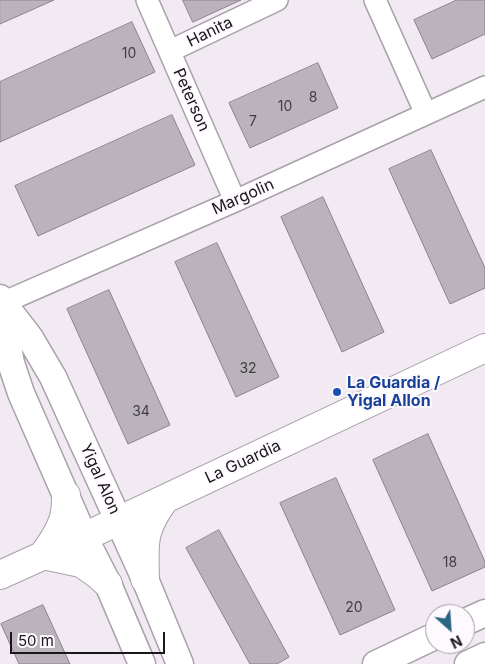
<!DOCTYPE html>
<html>
<head>
<meta charset="utf-8">
<style>
	body { margin:0 }
	#map { position:relative; width:485px; height:664px; overflow:hidden; background:#f1eaf3; font-family:Inter,sans-serif }
	canvas { display:block }
	.north { position:absolute; left:425px; top:604px; width:50px; height:50px; box-sizing:border-box; background:#fef8ff; border:1px solid #a29ea3; border-radius:50%; rotate:154deg; font-size:14px; font-weight:700; line-height:20px; text-align:center; color:#19171a }
	.north::after { content:''; display:block; margin:auto; width:18px; height:22px; background:#2c657f; clip-path:polygon(50% 0,100% 100%,50% 72%,0 100%) }
	.scale { position:absolute; left:10px; top:632px; width:155px; height:22px; box-sizing:border-box; border:2px solid #19171a; border-top:0; padding-left:6px; font-size:15px; line-height:18px; white-space:nowrap; color:#19171a; -webkit-text-stroke:4px #fef8ff; paint-order:stroke }
</style>
</head>
<body>
<div id="map">
<canvas width="485" height="664"></canvas>
<div class="north">N</div>
<div class="scale">50 m</div>
</div>
<script>
const c = document.querySelector('canvas').getContext('2d');
c.lineJoin = 'round';
function paint(path, color) { c.fillStyle = color; c.fill(path, 'evenodd'); }
function stroke(path, color, width, dash) { c.strokeStyle = color; c.lineWidth = width; c.lineCap = dash ? 'butt' : 'round'; c.setLineDash(dash || []); c.stroke(path); }
function drawText(font, color, halo, rows, align = 'center') {
  c.font = font + ' Inter,sans-serif'; c.lineWidth = 4; c.setLineDash([]); c.textBaseline = 'middle'; c.strokeStyle = halo; c.fillStyle = color; for (const [text, x, y, turn = 0] of rows) {
    c.save(); c.translate(x, y); c.rotate((+turn || 0) * Math.PI / 180); c.textAlign = isNaN(turn) ? turn : align; if (halo) c.strokeText(text, 0, 0); c.fillText(text, 0, 0); c.restore();
  }
}
const building = new Path2D(`
	M0,0h54l-54,24z
	M183,0h58l-48,22z
	M457,0h28v34l-53,25 -18,-39z
	M132,22l23,50 -155,70v-60z
	M318,63l20,45 -88,40 -21,-45z
	M172,115l23,50 -157,71 -23,-50z
	M431,150l54,118v20l-35,16 -61,-135z
	M323,197l61,135 -42,20 -61,-135z
	M217,243l62,134 -43,20 -61,-135z
	M109,290l61,135 -42,19 -61,-135z
	M428,434l57,128v5l-53,24 -59,-131z
	M336,478l59,132 -55,25 -60,-132z
	M219,530l70,127 -12,7h-27l-64,-116z
	M43,605l27,59h-51l-18,-40z`);
paint(building, '#bab3bb');
stroke(building, '#8a838b', 1);
const minor = new Path2D(`
	M147,0l88,201
	M375,0l51,114
	M170,51l107,-51
	M0,304l235,-103 250,-114`);
const tertiary = new Path2D(`
	M0,298l3,5 27,35 23,39 92,202 35,85
	M3,303l3,33 5,27 10,30 63,144 24,47 34,80
	M465,622l20,-9
	M376,664l59,-28
	M468,664l17,-8`);
const secondary = new Path2D(`
	M43,555l38,8 16,11 11,10
	M43,555c9,-12 20,-28 22,-43 1,-6 1,-11 1,-17
	M0,575l84,-38 401,-189
	M145,579c-1,-37 -3,-49 20,-80`);
stroke(minor, '#a8a1a9', 24);
stroke(tertiary, '#a8a1a9', 29);
stroke(secondary, '#a8a1a9', 30);
stroke(minor, '#fff', 21);
stroke(tertiary, '#fff', 26);
stroke(secondary, '#fff', 28);
for (const [x, y, r, color] of [
	[337,392,5,"#1a4fb4"]
]) { const dot = new Path2D(); dot.arc(x, y, r, 0, 2 * Math.PI); c.fillStyle = color; c.fill(dot); stroke(dot, '#fef8ff', 2); }
drawText('14px', '#413e42', null, [
	["10",129,54],
	["8",313,98],
	["10",285,107],
	["7",253,122],
	["32",248,369],
	["34",141,412],
	["18",450,563],
	["20",354,608]
]);
drawText('16px', '#19171a', '#fef8ff', [
	["Hanita",210,32,-26],
	["Peterson",191,100,66],
	["Margolin",243,197,-24],
	["La Guardia",243,462,-25],
	["Yigal Alon",100,479,66]
]);
drawText('bold 16px', '#164399', '#fef8ff', [
	["La Guardia /",347,383],
	["Yigal Allon",347,401]
], 'left');
</script>
</body>
</html>
